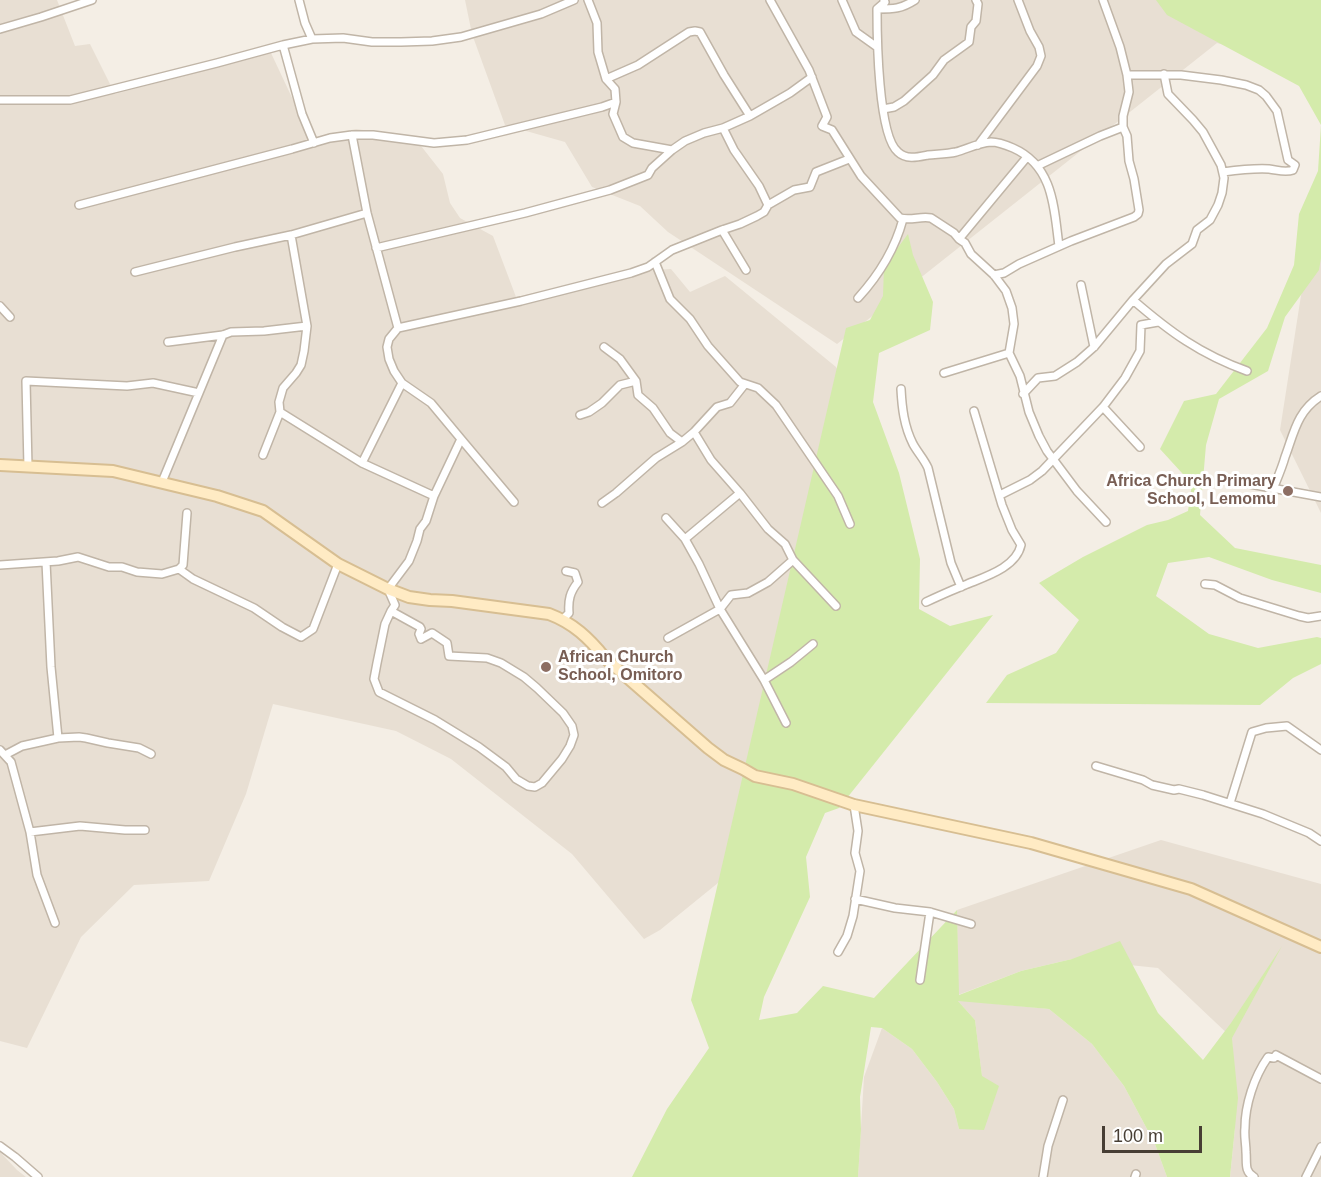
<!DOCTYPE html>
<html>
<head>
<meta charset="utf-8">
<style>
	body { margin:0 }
	#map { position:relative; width:1321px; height:1177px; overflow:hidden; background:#f4eee5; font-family:Arial,sans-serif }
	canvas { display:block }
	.scale { position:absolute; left:1102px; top:1126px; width:100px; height:27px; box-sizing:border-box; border:3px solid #473e34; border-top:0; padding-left:8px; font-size:18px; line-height:21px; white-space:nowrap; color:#473e34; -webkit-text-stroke:4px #fff; paint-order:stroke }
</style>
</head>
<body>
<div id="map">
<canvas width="1321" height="1177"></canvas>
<div class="scale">100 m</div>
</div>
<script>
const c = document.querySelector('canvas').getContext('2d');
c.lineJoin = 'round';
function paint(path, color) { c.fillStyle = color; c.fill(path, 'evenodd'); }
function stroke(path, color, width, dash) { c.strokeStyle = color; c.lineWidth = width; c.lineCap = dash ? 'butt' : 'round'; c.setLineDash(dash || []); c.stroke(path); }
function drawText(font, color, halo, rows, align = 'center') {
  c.font = font + ' Arial,sans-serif'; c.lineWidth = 6; c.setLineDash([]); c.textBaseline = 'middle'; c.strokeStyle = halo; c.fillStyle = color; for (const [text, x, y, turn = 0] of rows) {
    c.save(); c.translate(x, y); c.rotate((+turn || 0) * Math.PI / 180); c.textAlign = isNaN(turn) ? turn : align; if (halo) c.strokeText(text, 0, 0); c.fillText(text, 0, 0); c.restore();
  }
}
paint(new Path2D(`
	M0,0h57l18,46 15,-2 25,50 156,-41 40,85 45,-9 58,8 29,37 7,29 10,15 33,18 23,61 120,-26 35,-2 19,23 35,-16 111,91 13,24 -120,483 -69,56 -16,9 -72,-85 -121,-95 -55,-28 -123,-27 -27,90 -37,87 -75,4 -53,52 -54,111 -27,-7z
	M465,0h856v72l-104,-29 -380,301 -169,-112 -28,-26 -48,-19 -27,-45 -60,-17 -33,-91z
	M1321,179v334l-41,-83 39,-250z
	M1161,840l160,44v293h-91l5,-49 -3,-90 -74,-70 -86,-9 -51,12 -63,24 -1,-85z
	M957,1000l92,9 43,35 32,42 31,58 12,33h-309l6,-100 18,-49 30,21 25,33 17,27 5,20 23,-53 -7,-56z
	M0,1152l17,18 9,7h-26z`), '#e8dfd3');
paint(new Path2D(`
	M1156,0h165v258l-2,12 -34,47 -17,54 -49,28 -13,46 -6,70 35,33 86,17v28l-49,-13 -63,-23 -41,6 -12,33 53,38 49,14 59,-11 4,1v26l-28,14 -33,27 -274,-2 21,-28 49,-22 23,-33 -40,-37 44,-26 64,-32 21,-5 20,-9 4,-27 -32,-35 24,-48 32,-7 51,-66 27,-63 5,-51 19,-43 3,-46 -22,-39 -132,-71z
	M908,234l5,21 20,47 -3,28 -51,23 -6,49 26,71 21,86 -1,50 31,17 43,-11 -154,193 -14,5 -19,44 4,40 -46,100 -5,23 38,-7 26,-27 51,12 83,-88 2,85 62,-24 51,-12 48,-18 38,72 45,47 28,-37 51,-77 -50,92 6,60 -8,79h-63l-12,-33 -31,-58 -32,-42 -43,-35 -91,-8 17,19 7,56 17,10 -15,44 -25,-1 -5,-20 -17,-27 -25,-33 -30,-21 -11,-1 -11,70 1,33 -3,47h-226l35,-68 42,-61 -18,-48 155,-672 24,-8 13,-24 1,-30z`), '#d4ebab');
const minor = new Path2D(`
	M299,0l6,23 7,16
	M770,0l39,70 18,47 -5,9 10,4 29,46 39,42c11,3 20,-2 31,0l23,15 5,6 6,4 6,11 23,21 12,16 6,17 2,16 -5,29 11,23 9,36 10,24 8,15 30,40 29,31
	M842,0l14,32 21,15
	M884,0l1,2 -8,7c0,27 1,127 21,143 8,8 20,5 30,3 9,-1 19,-1 28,-3 11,-3 22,-9 35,-10 8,0 15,3 22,6 41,18 41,61 46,98
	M877,9c17,0 24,0 38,-9
	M0,29l41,-12 51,-17
	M283,45l19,69 12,29
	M1127,75h54l40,5 25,5 13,5 7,6 11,15 11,49 7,5 -2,5c-8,3 -15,0 -24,-1 -16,-1 -31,1 -46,3
	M606,79l32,-14 51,-33 6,-1 5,1 24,43 26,41
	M0,100h70l147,-37 66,-18 29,-6 31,-1 29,4h29l31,-1 29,-4 80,-23 33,-14
	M616,102l-3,12 10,23 10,6 39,7
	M883,109l11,-2 10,-6 29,-26 11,-15 25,-18 2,-15 5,-6 2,-17 -2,-4
	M723,128l11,22 25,36 9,19
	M352,135l15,78 31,115 -9,11 -2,8 2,12 5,12 8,12 29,20 30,36 -27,57 -8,25 -6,8 -3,12 -8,20 -21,28 7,16 -4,6 -6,13 -8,39 -3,16 5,13 56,28 44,27 27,20 10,12 12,7 7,1 7,-4 20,-24 8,-13 4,-11 -2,-9 -9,-13 -26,-25 -13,-11 -23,-14 -14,-5 -38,-2 -2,-13 -15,-10 -11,6 -2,-5 2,-5 -1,-2 -29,-16
	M978,145l59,-79 4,-10 -2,-9 -9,-16 -12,-31
	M1037,166l63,-30 23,-9
	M79,205l213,-56 38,-11 22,-3h21l61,8 33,-3 135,-33 14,-5 -1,-13 -9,-10 -8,-27 -1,-29 -9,-23
	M722,230l24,40
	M959,239l68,-82
	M376,248l149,-35 85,-23 38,-15 4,-7 20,-18 13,-9 19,-8 19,-5 27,-12 40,-23 22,-16
	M655,262l15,37 20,20 18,27 32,36 18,6 18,17 62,91 12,28
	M135,272l100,-25 56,-12 76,-22
	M994,275l10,-2 15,-9 52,-23 63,-24 4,-3 1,-4 -5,-31 -5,-18 -2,-25 -4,-9v-11l6,-24 -2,-17 -7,-28 -17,-47
	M1081,285l13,62
	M858,298c21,-23 37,-49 45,-79
	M1133,300c37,32 67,54 114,71
	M0,306l10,11
	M398,328l123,-27 110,-28 17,-6 24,-17 50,-20 18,-6 17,-8 7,-4 4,-7 26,-15 16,-3 6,-15 33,-13
	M168,342l55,-7 8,-3 33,-1 43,-5
	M604,347l16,12 16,22 2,14 15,13 17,25 12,9
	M944,373l65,-20
	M901,389c1,19 3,37 12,55 5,9 11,15 15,24l23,95 10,24
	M1023,394l15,-16 17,-2 22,-14 17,-15 39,-47 33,-36 26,-20 5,-14 13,-10 8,-15 4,-12 2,-15 -3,-13 -18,-33 -10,-12 -25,-26 -4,-20
	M1103,407l37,40
	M280,412l82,51 72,33
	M580,415l9,-3 13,-9 18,-18 16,-4
	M694,432l17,28 29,33 28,36 17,15 8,16 43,46
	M461,439l53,63
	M263,455l17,-43 -1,-10 4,-14 13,-15 5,-8 3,-14 3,-25 -16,-91
	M362,463l40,-80
	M28,467l-2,-86 101,5 26,-3 46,10
	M1228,480l93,17
	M162,482l61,-147
	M1273,489c4,-10 9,-21 12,-32 9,-24 12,-46 36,-61
	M1000,495l30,-15 12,-9 61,-64 22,-29 15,-27 1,-26 17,-3
	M602,503l14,-10 40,-35 26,-16 12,-10 23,-25 13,-4 15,-19
	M666,518l19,21 14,25 21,45 44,71 22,43
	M685,539l55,-46
	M46,562l5,105 7,71
	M0,565l58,-4 20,-4 31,10h13l15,5 25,2 17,-5 4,-4 4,-52
	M179,569l14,10 61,29 28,19 19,10 12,-8 25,-65
	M1205,584l10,1 25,13 59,18 9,2 13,-2
	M926,602c13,-6 26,-12 39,-17 19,-8 51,-17 56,-40l-9,-15 -10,-25 -28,-94
	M563,619l6,-6c-1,-13 1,-21 9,-31l-3,-9 -9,-2
	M668,638l52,-29 11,-14 17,-2 20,-11 25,-22
	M764,680l27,-18 22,-18
	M0,750l11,12 19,70 7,43 18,48
	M5,755l17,-9 36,-8 21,-1 7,1 22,5 31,5 12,6
	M1096,766l47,14 9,5 22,5 5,-1 24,6 60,19 46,19 12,8
	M1230,803l22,-71 14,-4 21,-2 34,24
	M30,832l50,-6 45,4h20
	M855,899l40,9 35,4 41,12
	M838,952l9,-16 6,-20 7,-45 -5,-18 3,-22 -4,-26
	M920,980l10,-68
	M0,1146l15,11 23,20
	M1043,1177l5,-31 15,-46
	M1135,1177l1,-3
	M1254,1177c-10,-5 -7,-15 -8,-25 0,-8 -2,-16 -1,-24 0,-23 9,-51 23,-71l6,1 2,-3 45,24
	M1306,1177l15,-30`);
const secondary = new Path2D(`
	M0,465l113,6 104,25 46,15 75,53 50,25 21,8 21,3 22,1 97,13c24,9 40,24 56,44l103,90 16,12 19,9 12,7 38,8 61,21 177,38 160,46 130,58`);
stroke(minor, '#c0b5a7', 10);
stroke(secondary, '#d7be92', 14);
stroke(minor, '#fff', 7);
stroke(secondary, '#ffebc4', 10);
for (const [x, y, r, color] of [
	[1288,491,6,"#8d6e63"],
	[546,667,6,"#8d6e63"]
]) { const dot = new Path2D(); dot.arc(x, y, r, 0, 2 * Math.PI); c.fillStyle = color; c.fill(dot); stroke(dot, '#fff', 2); }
drawText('bold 16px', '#785e54', '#fff', [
	["Africa Church Primary",1276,482],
	["School, Lemomu",1276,500],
	["African Church",558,658,"left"],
	["School, Omitoro",558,676,"left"]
], 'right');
</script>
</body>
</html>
